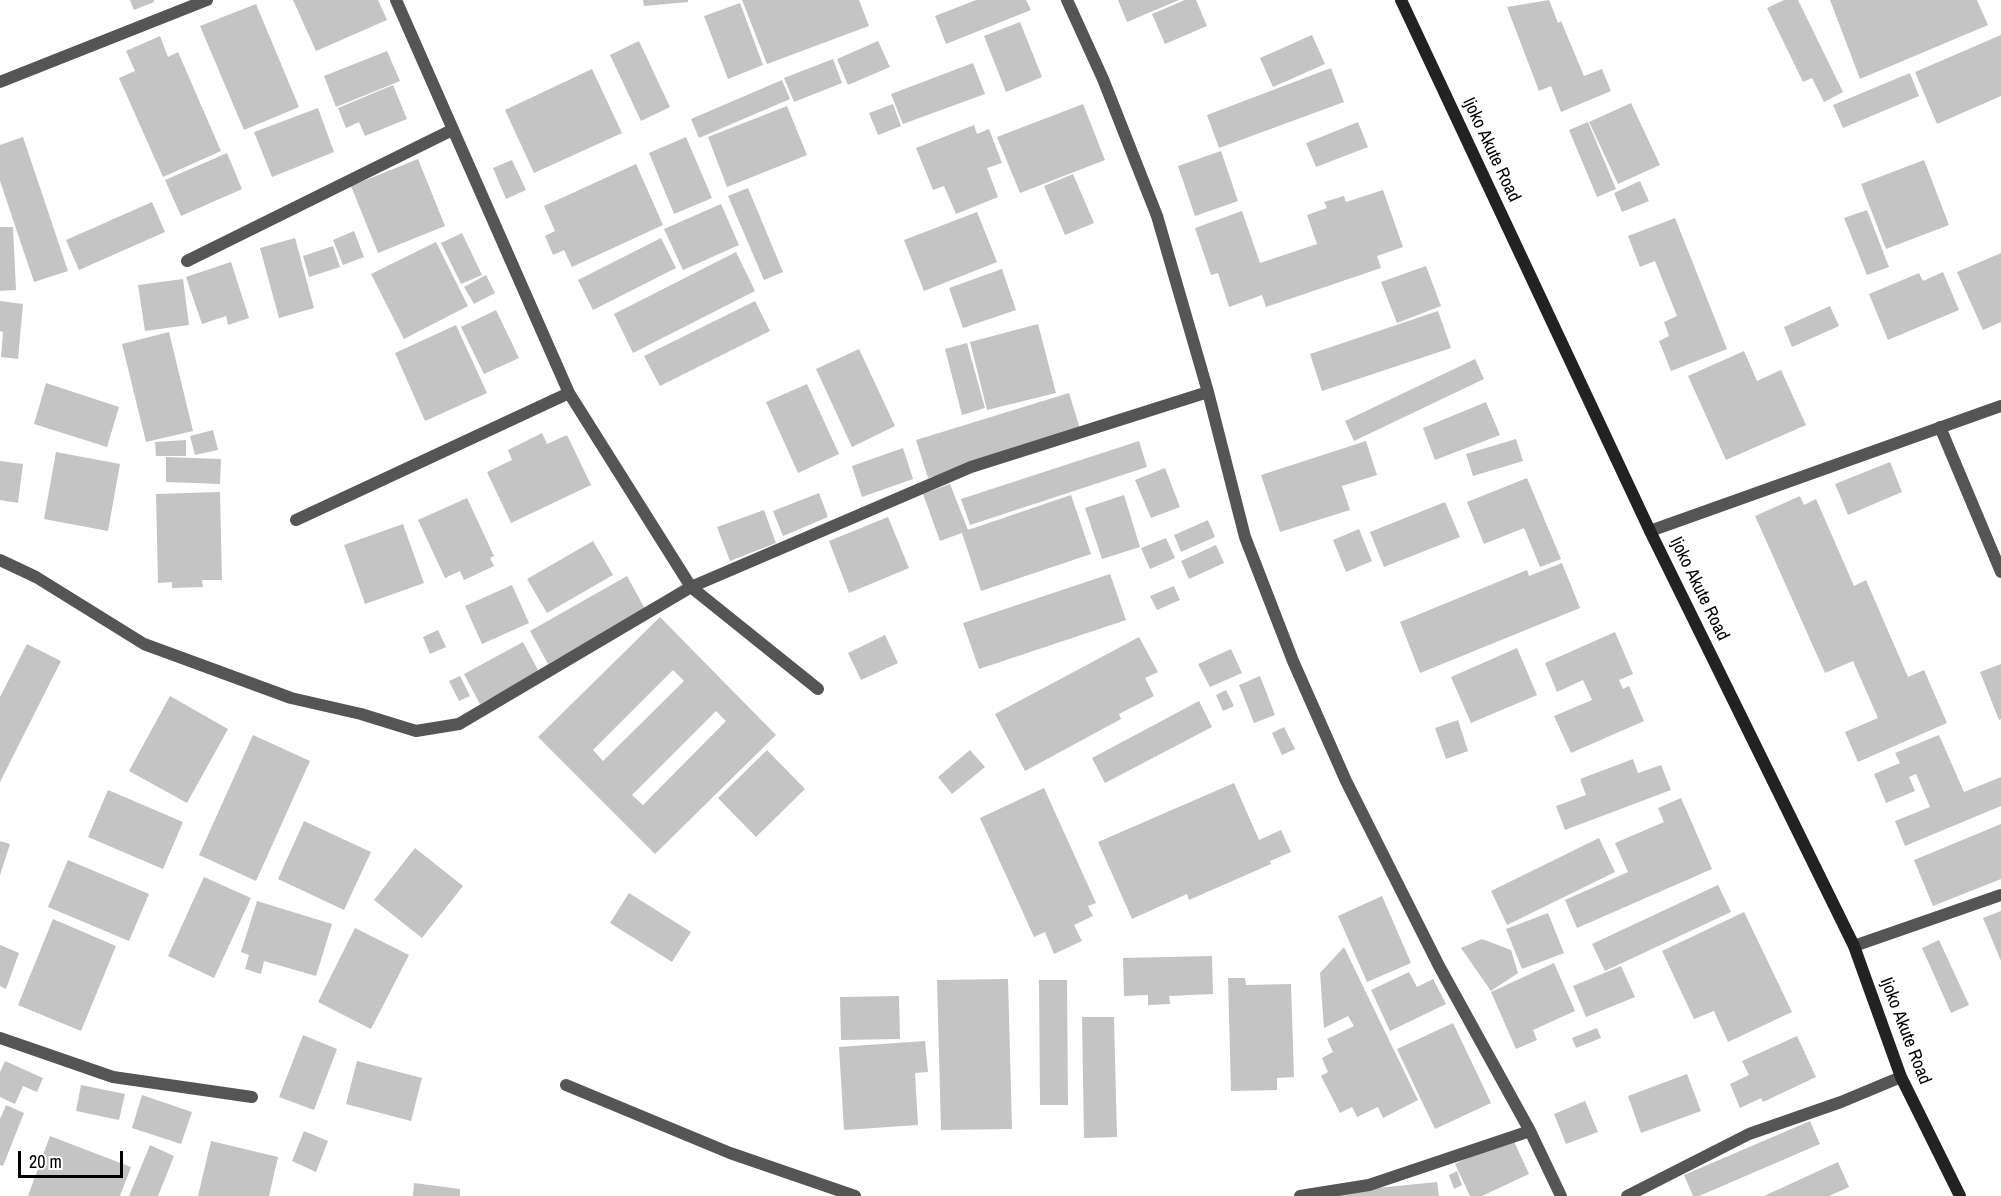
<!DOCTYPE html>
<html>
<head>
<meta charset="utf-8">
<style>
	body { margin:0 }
	#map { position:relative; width:2001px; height:1196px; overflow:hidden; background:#fff; font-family:"Archivo Narrow",sans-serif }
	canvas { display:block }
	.scale { position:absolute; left:18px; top:1151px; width:105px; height:27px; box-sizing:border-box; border:3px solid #000; border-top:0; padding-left:8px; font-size:18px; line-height:21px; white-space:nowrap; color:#000; -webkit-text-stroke:4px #fff; paint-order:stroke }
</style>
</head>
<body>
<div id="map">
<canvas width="2001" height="1196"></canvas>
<div class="scale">20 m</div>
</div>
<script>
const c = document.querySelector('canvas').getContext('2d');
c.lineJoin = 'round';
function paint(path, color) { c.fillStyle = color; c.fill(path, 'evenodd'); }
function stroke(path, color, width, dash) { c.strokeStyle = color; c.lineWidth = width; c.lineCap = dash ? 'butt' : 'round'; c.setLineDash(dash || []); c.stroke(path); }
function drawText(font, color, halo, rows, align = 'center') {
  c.font = font + ' "Archivo Narrow",sans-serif'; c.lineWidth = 6; c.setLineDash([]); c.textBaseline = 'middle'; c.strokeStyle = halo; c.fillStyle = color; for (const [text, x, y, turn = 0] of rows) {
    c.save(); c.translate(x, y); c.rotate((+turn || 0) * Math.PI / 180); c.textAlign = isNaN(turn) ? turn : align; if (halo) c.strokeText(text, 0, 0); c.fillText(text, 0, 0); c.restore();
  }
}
paint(new Path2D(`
	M130,0h24v2l-20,8z
	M293,0h85l9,20 -71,31z
	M643,0h45v2l-44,4z
	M742,0h117l10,26 -102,38z
	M976,0h50l5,10 -85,34 -11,-28z
	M1118,0h61l-52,22z
	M1185,0h11l11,26 -42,18 -13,-30z
	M1549,0l9,23 3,-2 23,55 18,-7 9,22 -50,21 -10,-26 -12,5 -32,-84z
	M1784,0h14l45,92 -19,10 -12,-24 -9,4 -36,-74z
	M1830,0h147l11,25 -128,54z
	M740,3l23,62 -35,14 -24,-63z
	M256,4l43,103 -55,23 -44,-104z
	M1020,22l22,55 -36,15 -22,-56z
	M1312,35l13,29 -52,23 -13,-29z
	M2001,35v61l-64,28 -22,-52z
	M160,36l8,21 10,-5 43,99 -58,26 -44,-99 16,-7 -9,-20z
	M639,41l31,66 -29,14 -31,-66z
	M878,41l12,26 -42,18 -11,-26z
	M387,51l13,30 -64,26 -12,-31z
	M833,59l9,24 -48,19 -10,-24z
	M973,63l12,31 -82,30 -12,-30z
	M1331,68l13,34 -125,46 -12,-33z
	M592,69l30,64 -88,40 -29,-63z
	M1910,73l9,23 -76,32 -10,-23z
	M782,80l8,19 -91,39 -8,-19z
	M393,85l14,34 -42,17 -6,-14 -13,6 -8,-20z
	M1631,103l29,62 -42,19 -29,-62z
	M893,104l8,22 -23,9 -9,-22z
	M1083,104l22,56 -85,33 -23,-56z
	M787,106l20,49 -80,32 -19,-50z
	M318,108l16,44 -62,25 -18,-45z
	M1358,122l10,25 -52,20 -10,-24z
	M1588,122l28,67 -19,8 -28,-67z
	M974,125l3,9 12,-5 13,34 -15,5 11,29 -42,17 -12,-28 -11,4 -17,-42z
	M23,137l45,134 -34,11 -34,-101v-36z
	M686,137l26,61 -38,16 -25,-61z
	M1221,151l17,50 -43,15 -17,-50z
	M227,153l15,36 -61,27 -16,-36z
	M418,159l27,67 -67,27 -27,-67z
	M512,160l14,30 -20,9 -13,-31z
	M1924,160l25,65 -63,24 -25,-65z
	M636,164l27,61 -91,42 -8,-17 -11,5 -8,-19 10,-5 -11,-25z
	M1073,174l21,49 -29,12 -21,-49z
	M1640,181l9,20 -27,11 -8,-19z
	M748,188l35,84 -19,8 -36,-84z
	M1383,190l20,57 -26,9 4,12 -115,39 -4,-12 -33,12 -11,-34 -7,2 -16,-47 47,-17 18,52 57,-19 -10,-29 20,-7 -3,-6 20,-6 2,6z
	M152,202l13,30 -86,38 -13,-30z
	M721,204l18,41 -56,25 -19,-41z
	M1867,210l22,57 -22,8 -23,-57z
	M977,212l20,50 -73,29 -20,-51z
	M1675,218l52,131 -56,22 -12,-30 10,-5 -5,-14 13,-6 -22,-55 -15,6 -12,-31z
	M0,227h13l3,63 -16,1z
	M354,231l10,26 -21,8 -10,-25z
	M462,233l20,42 -21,9 -20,-41z
	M295,238l19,70 -35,10 -19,-70z
	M661,238l15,30 -83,42 -15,-30z
	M436,242l32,64 -64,33 -33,-65z
	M333,246l7,21 -31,10 -6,-21z
	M736,252l19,39 -122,62 -19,-39z
	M2001,253v69l-18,8 -26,-58z
	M231,262l18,56 -21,7 -2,-9 -24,8 -16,-47z
	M1426,266l15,40 -44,17 -16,-41z
	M1002,269l14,41 -53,18 -14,-40z
	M1943,272l16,38 -71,30 -19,-46 50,-21 4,8z
	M486,275l9,18 -21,11 -10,-17z
	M183,279l6,46 -44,6 -7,-46z
	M0,301l23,3 -5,55 -17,-2 2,-25 -3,-1z
	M755,301l15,30 -110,55 -16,-30z
	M1830,306l9,20 -47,21 -8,-20z
	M496,310l23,48 -35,16 -23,-47z
	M1438,311l13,37 -129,43 -12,-37z
	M1038,324l18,69 -69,17 -17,-68z
	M456,325l31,68 -62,28 -30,-68z
	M169,332l24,99 -47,11 -24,-98z
	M967,343l18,65 -23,7 -17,-66z
	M859,349l36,77 -43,21 -36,-78z
	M1744,351l13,30 24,-11 25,55 -80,35 -38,-84z
	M1475,359l9,20 -130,62 -9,-20z
	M46,383l73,24 -12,40 -73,-23z
	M807,384l32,70 -41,19 -32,-71z
	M1069,393l12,39 -153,46 -12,-38z
	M1486,402l14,33 -65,25 -12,-32z
	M213,430l5,20 -23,5 -5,-19z
	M542,433l5,11 20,-9 24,50 -80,38 -24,-51 25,-12 -4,-10z
	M1516,439l7,22 -50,15 -7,-22z
	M186,440v16h-30l-1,-14z
	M1139,441l8,26 -177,58 -9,-26z
	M1366,441l11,34 -35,11 8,24 -70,22 -19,-57z
	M903,448l10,31 -51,18 -10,-31z
	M56,452l64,12 -12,67 -64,-12z
	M166,457l55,2 -1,25 -54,-2z
	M0,461l23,3 -5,39 -18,-3z
	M1890,462l12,30 -54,23 -13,-31z
	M1165,468l15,39 -29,11 -16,-38z
	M1527,478l34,81 -21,8 -16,-39 -40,16 -17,-42z
	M950,484l18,46 103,-35 20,59 -110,37 -19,-58 -22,8 -17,-47z
	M220,492l2,88h-20l1,7 -31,1v-6l-14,1 -2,-89z
	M819,493l9,24 -45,19 -10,-25z
	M1124,495l16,52 -38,12 -17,-51z
	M1800,496l4,9 12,-6 38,87 12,-6 42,97 16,-7 23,53 -89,39 -13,-30 33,-14 -25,-57 -28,12 -70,-157z
	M467,498l27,58 -4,2 4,8 -30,14 -4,-9 -15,7 -27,-58z
	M1445,502l15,35 -76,30 -14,-35z
	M764,510l12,33 -46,18 -13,-34z
	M888,517l21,51 -60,25 -20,-52z
	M1208,520l7,17 -34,15 -7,-17z
	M403,524l21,59 -59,21 -21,-59z
	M1359,529l13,32 -26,11 -13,-32z
	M1166,538l9,20 -25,11 -9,-21z
	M593,541l20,34 -66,38 -20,-34z
	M1216,545l8,18 -35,16 -8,-18z
	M1562,563l18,45 -160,65 -20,-51 127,-52 2,6z
	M1110,574l16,46 -147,49 -16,-46z
	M627,576l18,33 -97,55 -18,-33z
	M512,585l17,38 -47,21 -17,-38z
	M1174,586l6,14 -23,10 -7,-14z
	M660,617l116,118 -121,119 -117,-117zM673,670l11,11 -81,80 -10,-11zM716,711l10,10 -83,84 -11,-10z
	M438,630l8,17 -16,7 -7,-17z
	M1615,632l18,42 -14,6 4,9 6,-3 15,35 -73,32 -17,-37 38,-16 -9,-20 -26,12 -12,-29z
	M885,635l13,28 -37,17 -13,-27z
	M1139,637l19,35 -13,6 9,18 -35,18 2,5 -96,52 -30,-57z
	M523,642l16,30 -59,32 -16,-30z
	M27,644l34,17 -61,121v-85z
	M1517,648l20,47 -66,28 -20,-46z
	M1231,649l11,24 -32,14 -12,-23z
	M2001,664v55l-2,1 -19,-48z
	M460,676l10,20 -11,5 -10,-20z
	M1260,676l15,39 -21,8 -15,-38z
	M1226,690l8,16 -11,5 -7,-16z
	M170,696l58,33 -41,74 -58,-32z
	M1199,701l13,26 -107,56 -13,-25z
	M1458,720l10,31 -22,8 -11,-31z
	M1284,727l11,22 -13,6 -10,-22z
	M253,735l57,26 -54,120 -57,-26z
	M1939,735l25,57 37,-15v29l-96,40 -10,-25 35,-14 -14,-33 -7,3 6,14 -29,12 -12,-29 26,-11 -5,-10z
	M767,750l38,39 -49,48 -38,-39z
	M970,750l15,17 -33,27 -14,-17z
	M1633,759l5,14 23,-8 10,25 -106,40 -9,-24 30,-11 -6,-16z
	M1234,783l25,57 22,-10 10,22 -21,9 1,3 -82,36 -2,-6 -55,25 -34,-77z
	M1044,788l52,115 -8,3 5,10 -19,9 8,16 -28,13 -9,-22 -11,5 -54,-119z
	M108,790l75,32 -20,47 -75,-32z
	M1681,798l31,71 -135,59 -12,-28 63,-28 -13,-29 49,-21 -6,-14z
	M304,821l67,31 -27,58 -66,-31z
	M2001,824v55l-68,27 -19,-46z
	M1599,838l16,34 -108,53 -16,-34z
	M0,841l10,3 -10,31z
	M415,848l48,38 -41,52 -48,-38z
	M68,860l81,34 -20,47 -81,-34z
	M204,877l47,21 -37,80 -46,-22z
	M1718,885l13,27 -126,59 -13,-27z
	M629,893l62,39 -19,30 -62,-39z
	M1382,896l29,67 -44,19 -29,-66z
	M257,901l75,23 -16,52 -52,-15 -3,13 -16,-5 4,-14 -8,-3z
	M2001,911v50l-18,-43z
	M1744,912l48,100 -64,30 -14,-31 -20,8 -32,-68z
	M1548,913l16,40 -42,16 -16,-40z
	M53,919l63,27 -35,85 -63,-26z
	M355,928l54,27 -38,74 -53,-27z
	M1482,939l29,11 7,23 -27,18 -30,-43z
	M1939,940l30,65 -18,8 -29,-65z
	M0,945l19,8 -13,36 -6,-3z
	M1344,947l74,153 -35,18 -5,-11 -21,10 -5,-10 -12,6 -19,-37 7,-4 -6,-14 11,-6 -6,-13 27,-13 -6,-10 -24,12 -4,-55z
	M1212,956l1,38 -44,2 1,8 -22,1v-10l-24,1 -1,-38z
	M1554,963l21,48 -42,19 4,10 -21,9 -25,-57z
	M1621,966l14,31 -49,20 -13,-31z
	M1409,972l8,15 16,-8 13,25 -56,27 -19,-41z
	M1228,978h17l1,7 45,-1 3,93 -17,1v12l-46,1z
	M1008,979l4,150 -71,1 -4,-150z
	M1039,980h28l1,125h-28z
	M899,996l1,43 -59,1 -1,-43z
	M1082,1017h32l3,120 -33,1z
	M1453,1023l38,80 -56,26 -38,-80z
	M1597,1028l4,10 -25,10 -4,-10z
	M303,1035l34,14 -23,61 -35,-13z
	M1797,1036l19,41 -53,25 -2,-4 -21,10 -10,-24 19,-9 -7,-14z
	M925,1041l3,31 -13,1 3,52 -74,5 -5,-83z
	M5,1061l38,17 -6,14 -14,-6 -8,18 -15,-7v-25z
	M357,1061l65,17 -11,43 -65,-17z
	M1687,1074l14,37 -60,22 -13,-37z
	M81,1085l44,9 -6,26 -43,-9z
	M142,1095l50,17 -11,32 -49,-16z
	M1585,1101l13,31 -32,12 -12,-30z
	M6,1105l18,8 -21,53 -3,-1v-46z
	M1810,1121l10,23 -121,52h-6l-9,-21z
	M304,1131l24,10 -12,31 -24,-11z
	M50,1136l81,31 -11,29h-92z
	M1512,1137l17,37 -47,22h-12l-15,-32z
	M211,1141l67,16 -9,39h-71z
	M150,1145l24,11 -16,40h-29z
	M1838,1162l11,25 -20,9h-65z
	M1457,1171l5,14 -8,4 -5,-14z
	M1437,1182l2,14h-102v-4z
	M414,1183l46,6v7h-47z`), '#c4c4c4');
stroke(new Path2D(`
	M396,0l173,393 122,194 127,102
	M1067,0l36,79 54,137 51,176 37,145 48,124 53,120 93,185 91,165 31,65
	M0,82l207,-82
	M187,261l265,-131
	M1940,427l61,145
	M296,520l273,-127
	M1650,531l351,-125
	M0,560l36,17 108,67 147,54 70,16 55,17 43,-7 232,-137 280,-120 237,-75
	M1854,946l147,-51
	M0,1038l113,39 139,20
	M566,1085l164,68 125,43
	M1300,1196l69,-11 161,-54
	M1627,1196l122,-62 92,-32 60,-25`), '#555', 12);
stroke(new Path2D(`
	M1401,0l249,531 204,415 47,131 59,119`), '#222', 12);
drawText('18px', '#000', '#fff', [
	["Ijoko Akute Road",1491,150,65],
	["Ijoko Akute Road",1699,589,64],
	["Ijoko Akute Road",1905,1031,69]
]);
</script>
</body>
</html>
